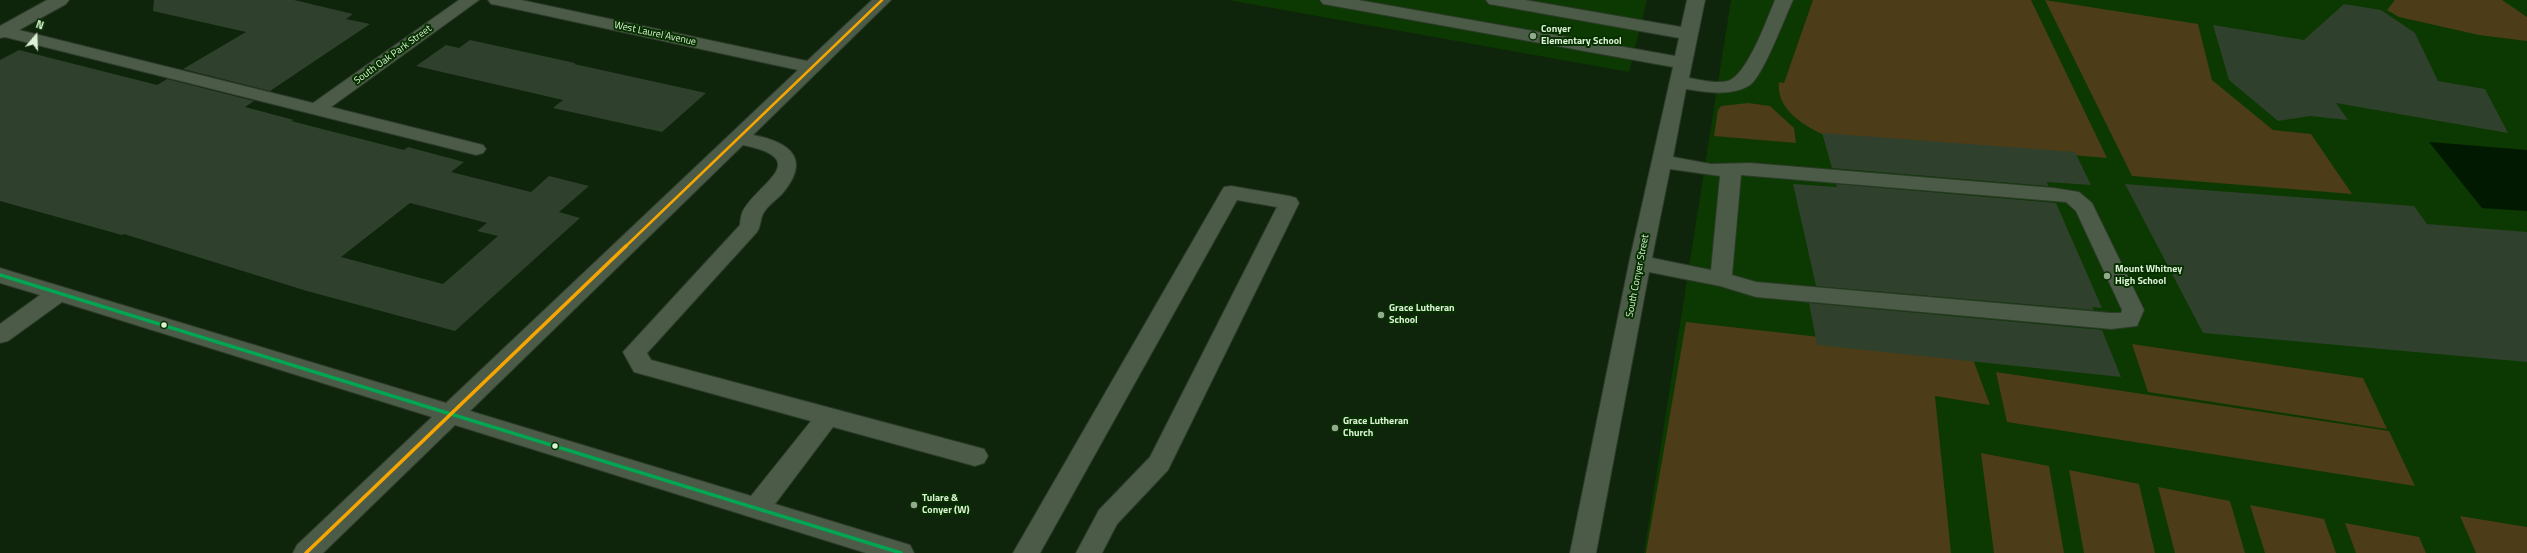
<!DOCTYPE html>
<html>
<head>
<meta charset="utf-8">
<style>
	body { margin:0 }
	#map { position:relative; width:2527px; height:553px; overflow:hidden; background:#0f250b; font-family:"Titillium Web",sans-serif }
	canvas { display:block }
	.north { position:absolute; left:16px; top:16px; width:40px; height:40px; -webkit-text-stroke:3px #073000; paint-order:stroke; rotate:19deg; font-size:11px; font-weight:700; line-height:16px; text-align:center; color:#dbf2d5 }
	.north::after { content:''; display:block; margin:auto; width:14px; height:18px; background:#dbf2d5; clip-path:polygon(50% 0,100% 100%,50% 72%,0 100%) }
</style>
</head>
<body>
<div id="map">
<canvas width="2527" height="553"></canvas>
<div class="north">N</div>
</div>
<script>
const c = document.querySelector('canvas').getContext('2d');
c.lineJoin = 'round';
function paint(path, color) { c.fillStyle = color; c.fill(path, 'evenodd'); }
function stroke(path, color, width, dash) { c.strokeStyle = color; c.lineWidth = width; c.lineCap = dash ? 'butt' : 'round'; c.setLineDash(dash || []); c.stroke(path); }
function drawText(font, color, halo, rows, align = 'center') {
  c.font = font + ' "Titillium Web",sans-serif'; c.lineWidth = 4; c.setLineDash([]); c.textBaseline = 'middle'; c.strokeStyle = halo; c.fillStyle = color; for (const [text, x, y, turn = 0] of rows) {
    c.save(); c.translate(x, y); c.rotate((+turn || 0) * Math.PI / 180); c.textAlign = isNaN(turn) ? turn : align; if (halo) c.strokeText(text, 0, 0); c.fillText(text, 0, 0); c.restore();
  }
}
paint(new Path2D(`
	M1228,0h419l-18,72z
	M1731,0h796v553h-883z`), '#0c3801');
paint(new Path2D(`
	M1813,0h218l76,158 -285,-24c-21,-10 -46,-26 -43,-52l5,1z
	M2045,0l153,24 14,56 61,50 38,4 41,60 -220,-18z
	M2395,0h107l25,17v24l-48,-6 -80,-18 -12,-7z
	M1748,103l22,3 24,22 2,15 -82,-7 4,-26 3,-4z
	M1686,322l285,32 19,51 -55,-9 16,157h-305z
	M2132,344l231,34 24,51 -239,-37z
	M1996,372l393,59 26,55 -408,-64z
	M1981,453l68,13 15,87h-70z
	M2069,470l70,14 16,69h-71z
	M2158,487l72,14 15,52h-70z
	M2250,505l74,14 12,34h-71z
	M2460,516l67,11v26h-51z
	M2345,523l74,14 7,16h-70z`), '#4c3c18');
paint(new Path2D(`
	M2429,142l98,8v61l-45,-3z`), '#011801');
paint(new Path2D(`
	M154,0h140l59,14 -7,5 24,5 -100,67 -87,-22 63,-37 -93,-21z
	M2344,4l37,6 34,23 23,48 47,8 23,44 -172,-30 12,17 -38,-4 -32,5 -49,-41 -16,-55 91,15z
	M470,40l105,23 -1,1 132,29 -44,39 -109,-24 10,-8 -147,-34 30,-21 13,3z
	M19,50l138,35 10,-6 87,22 -9,6 49,13 -3,1 113,29 4,-3 56,15 -13,10 80,20 18,-16 40,10 -30,26 21,6 -125,113 -148,-40 -183,-57 -2,1 -122,-34v-141zM410,203l77,20 -10,8 21,5 -55,48 -102,-27z
	M1822,133l253,19 16,33 -44,-3 1,4 -216,-18z
	M1793,184l44,3 -1,-3 220,19 46,105 -10,-1 2,3 -278,-24z
	M2125,184l289,22 13,18 100,8v130l-324,-29z
	M1809,303l293,27 19,47 -304,-32z`), '#2f412c');
const minor = new Path2D(`
	M47,0h22l-3,4 -47,26 294,73 146,-103h20l-148,107 152,38 3,4 -3,4 -7,2 -471,-118 -5,1v-12z
	M488,0h33l286,61 65,-61h19l-138,135c37,7 59,24 29,59 -6,6 -16,13 -19,20 -3,6 -2,12 -6,18l-110,121 4,7 333,89 4,7 -4,7 -9,3 -142,-39 -58,77 135,41 4,8h-48l-411,-128 -132,128h-30l4,-8 135,-128 -370,-115 -54,39 -8,2v-19l40,-29 -40,-12v-15l446,135 352,-333 -301,-65 -6,-1zM743,145c73,15 11,40 -1,68 -1,4 -2,8 -2,12l-117,127 11,20 177,49 -60,75 -281,-85z
	M1320,0h38l317,56 4,-18 -184,-33 -6,-1 -3,-4h39l156,27 6,-27h18l-16,78c12,2 27,6 39,3 19,-6 39,-62 47,-81h18c-9,19 -29,74 -43,85 -19,12 -44,7 -64,4l-13,68 38,7 39,-1 304,25 25,4 13,11 52,107 -7,16 -26,3 -355,-32 -36,-11 -71,-14 -53,281h-26l59,-290 44,-196 -344,-62 -6,-1zM1670,169l50,7 -9,94 -59,-12zM1741,175l325,27 10,9 46,99 -1,3h-10l-355,-31 -24,-7z
	M1231,186l58,10 7,2 3,5 -131,267 -51,54 -15,29h-26l23,-43 51,-53 127,-250 -40,-7 -197,353h-27l208,-361 3,-5z`);
stroke(minor, '#2c3b29', 2);
paint(minor, '#4b5b47');
stroke(new Path2D(`
	M0,275l901,278`), '#00a651', 3.5);
stroke(new Path2D(`
	M625,247l257,-247`), '#f7a600', 2.5);
stroke(new Path2D(`
	M306,553l320,-307`), '#f7a600', 3.5);
for (const [x, y, r, color] of [
	[1533,36,4,"#94aa8e"],
	[2107,276,4,"#94aa8e"],
	[1381,315,4,"#94aa8e"],
	[164,325,3.5,"#dbf2d5"],
	[1335,428,4,"#94aa8e"],
	[555,446,3.5,"#dbf2d5"],
	[914,505,4,"#94aa8e"]
]) { const dot = new Path2D(); dot.arc(x, y, r, 0, 2 * Math.PI); c.fillStyle = color; c.fill(dot); stroke(dot, '#073000', 1.5); }
drawText('bold 10px', '#dbf2d5', '#073000', [
	["Conyer",1541,30],
	["Elementary School",1541,42],
	["Mount Whitney",2115,270],
	["High School",2115,282],
	["Grace Lutheran",1389,309],
	["School",1389,321],
	["Grace Lutheran",1343,422],
	["Church",1343,434],
	["Tulare &",922,499],
	["Conyer (W)",922,511]
], 'left');
drawText('10px', '#dbf2d5', '#073000', [
	["West Laurel Avenue",655,34,12],
	["South Oak Park Street",393,55,-36],
	["South Conyer Street",1638,276,-79]
]);
</script>
</body>
</html>
